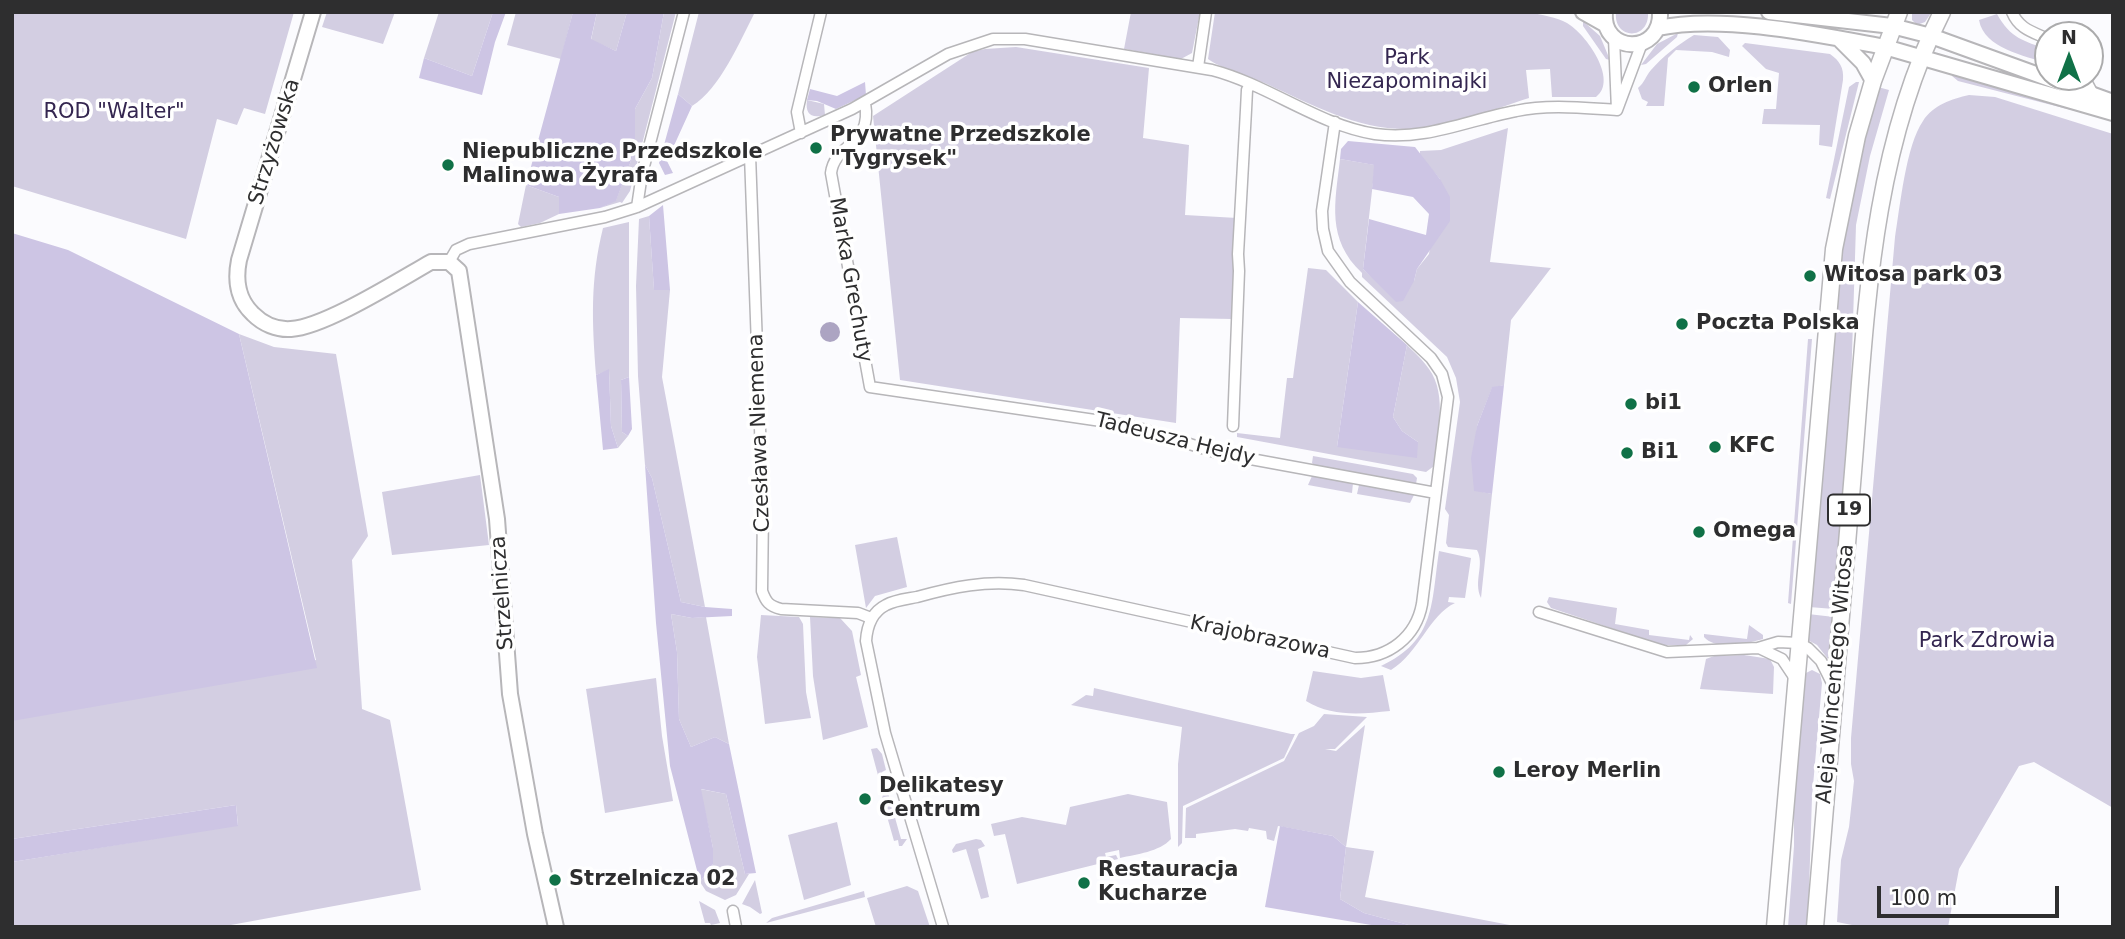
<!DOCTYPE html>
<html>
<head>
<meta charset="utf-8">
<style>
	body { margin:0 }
	#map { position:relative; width:2125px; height:939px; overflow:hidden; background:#fbfbfe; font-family:"DejaVu Sans",sans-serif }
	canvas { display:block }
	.frame { position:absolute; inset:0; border:14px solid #2e2e2f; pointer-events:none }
	.north { position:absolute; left:2034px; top:21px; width:70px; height:70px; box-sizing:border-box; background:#fff; border:2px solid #ababac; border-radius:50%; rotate:0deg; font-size:19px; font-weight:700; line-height:28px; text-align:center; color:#2e2e2f }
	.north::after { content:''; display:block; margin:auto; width:24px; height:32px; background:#107147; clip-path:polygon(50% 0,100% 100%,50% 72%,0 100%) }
	.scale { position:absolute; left:1877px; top:886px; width:182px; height:32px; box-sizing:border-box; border:4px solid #2e2e2f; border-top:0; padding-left:9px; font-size:21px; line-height:24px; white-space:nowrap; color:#2e2e2f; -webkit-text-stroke:5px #fff; paint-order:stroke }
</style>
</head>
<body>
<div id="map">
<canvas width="2125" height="939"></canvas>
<div class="frame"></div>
<div class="north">N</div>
<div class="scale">100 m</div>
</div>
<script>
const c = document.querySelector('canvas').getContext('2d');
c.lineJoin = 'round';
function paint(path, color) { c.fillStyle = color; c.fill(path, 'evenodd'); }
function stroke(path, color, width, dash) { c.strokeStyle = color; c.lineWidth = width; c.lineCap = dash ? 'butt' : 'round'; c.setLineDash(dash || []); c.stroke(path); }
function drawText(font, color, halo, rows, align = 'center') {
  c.font = font + ' "DejaVu Sans",sans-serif'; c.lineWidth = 7; c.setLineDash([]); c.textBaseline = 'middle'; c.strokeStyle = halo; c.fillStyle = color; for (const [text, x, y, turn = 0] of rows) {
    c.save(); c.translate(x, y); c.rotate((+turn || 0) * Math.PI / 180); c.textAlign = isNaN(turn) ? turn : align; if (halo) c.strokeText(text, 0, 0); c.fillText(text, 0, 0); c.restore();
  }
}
paint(new Path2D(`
	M12,12h282l-29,102 -21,-6 -7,17 -20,-6 -31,120 -174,-53z
	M327,12h68l-12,32 -61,-17z
	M439,12h54l-21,64 -48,-18z
	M516,12h57l-12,47 -54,-14z
	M597,12h30l-11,39 -25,-11z
	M664,12h12l-46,179 -8,12 -2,-1 -20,6 16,-8 19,-50v-41l17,-31z
	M699,12h56c-15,29 -35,77 -63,94l-14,-12z
	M1131,12h69l-8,41 -11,6 -57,-10z
	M1215,12h314c12,3 28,5 38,11 19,11 52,57 29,74h-44l-2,-28 -24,1 3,28c-38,12 -79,30 -120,31 -51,1 -97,-24 -142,-45 -14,-6 -51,-18 -59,-25z
	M1616,12h32c2,29 -35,28 -32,0z
	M1912,12h17l2,1 -6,9 -8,3 -5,-5z
	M1997,14c14,25 26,26 51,36v14c-23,-9 -64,-15 -69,-44z
	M1583,21l17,15 10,24 -4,-1 -23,-33z
	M1678,33l-1,4 -31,27 -5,1 16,-21z
	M1694,35l24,2 12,13 -1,7 -17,-5 -36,-2 -8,8 -4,48h-18l2,-4 -6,-3 -4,-11c7,-6 7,-11 13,-18 11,-13 28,-26 43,-35z
	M1745,43l85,11c10,7 14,14 13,26l-11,67 -13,-2 1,-20 -58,-1 2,-15h12l3,-36 -13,-4 -24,-23z
	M1016,47l133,21 -6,70 46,7 -4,70 52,3 -5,101 -52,-1 -4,105 -276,-43 -27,-264 99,-64 13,-3z
	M1952,73l95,24 32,15 -121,-31 -6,-5z
	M1856,82h3l-29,117 -4,-1 23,-111z
	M1878,87l11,3 -19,66 -14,69 -6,193 -16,191 -25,-2 31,-351 15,-86z
	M1969,95l26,2 118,37v674l-79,-46 -15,4 -60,103 -11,58h-86l-25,-5 4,-62 8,-33 5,-46 -3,-17v-26l44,-501c5,-30 11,-92 28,-116 10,-16 29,-22 46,-26z
	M807,100l17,4 1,11c-14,4 -20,-1 -18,-15z
	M1508,128l-18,134 61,6 -40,52 -7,65 -12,3 -15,38 -3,64 18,4 -11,104c-8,-17 4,-33 -4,-48l-29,-3 -2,-4 3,-28 -4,-6 15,-107 -4,-24 -9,-21 -85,-80v-4c-36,-34 -27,-70 -22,-114l35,6 -12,104 13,12h38l3,-12 12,-15 11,-75 -20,-23v-5l21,-1z
	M526,185l33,12v17l-19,9 -19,4 -3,-3z
	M649,216l5,73 16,1 -8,87 43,230 -24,-5 -29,-124 -7,-13 -7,-89 -2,-90 3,-67z
	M629,222v155l-8,3 1,52 6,4 -10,12 -7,-22 -2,-56 -13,5c-4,-53 -6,-95 7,-147z
	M1308,268l18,2 32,32 -21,145 81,-5 -16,-11 -9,-14 14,-72c7,7 16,15 22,24 19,26 8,67 5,97l-8,6 -189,-35v-4l43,5 7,-60h6l1,-8z
	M239,334l35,13 62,7 32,182 -16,24 10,149 28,11 31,170 -201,37h-208v-65l226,-37 -2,-20 -224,34v-125l304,-54z
	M1808,339h4l-21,265 -3,-1z
	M1313,456l100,18 4,4 -1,6 -101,-18 -3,-3z
	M480,475l9,70 -97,10 -10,-63z
	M1312,476l41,7 -1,10 -44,-8z
	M1359,485l55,10 -4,8 -53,-9z
	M897,537l10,50 -32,9 -9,12 -11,-63z
	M1439,551l32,7 -6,40 -16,-1 -1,5 7,1c-26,12 -36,50 -64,67l-10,-4c55,-26 50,-62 58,-115z
	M1549,597l68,11 -2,16 34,6v5l40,5 1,-5 3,4 -7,6h-24l-111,-37 -4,-6z
	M671,614l21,4 14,-1 23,127 -14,-7 -24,10 -12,-28 -2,-67z
	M1808,614l26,3 -6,42 -11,-14 -11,-6z
	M761,615l38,2 4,7 3,68 5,26 -46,6 -8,-67z
	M810,617l30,1 12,13 9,44 -5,2 12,50 -45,13 -10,-64z
	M1749,625l14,10v4c-16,4 -47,12 -59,-2v-3l43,5z
	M1744,655l26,4 4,8 -1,27 -73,-5 6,-30 8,-3z
	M1812,670l8,4 2,9 -10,114 -4,125 -1,5h-19l6,-81v-55l10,-117z
	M1313,671l48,7 22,-3 7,36c-29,3 -58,6 -84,-10z
	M656,678l6,58 11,65 -68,12 -19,-124z
	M1094,688l197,46h4l-11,24 -101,48 -1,37 -4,4v-83l4,-37 -111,-22 15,-10 7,1z
	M1324,714l43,3 -32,32h-10l11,2 29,-26 -19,122 28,4 -9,46 155,30h-104l-52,-14 -24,-14 6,-52 -13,-11 -55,-10 -4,15 -7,-2 -1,-8 -17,-3 -1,3 -13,-2 -39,5v4h-11l1,-30 98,-47 15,-28 15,-7z
	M877,748l5,6 4,16 -4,2 1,6 8,-2 1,4 -7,2 16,57h6l-5,7h-3l-1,-6 -4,1 -12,-42 1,-5 -12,-45z
	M700,789l26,5 19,80h4l-13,21 -11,5 -19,-9 -6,-9 13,-18v-16z
	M1128,794l39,8 4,37c-12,13 -34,15 -51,19l-1,-8 -14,3 1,4 10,-2 2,4 -101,25 -12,-50 -11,2 -3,-12 31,-7 44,8 4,-18z
	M837,822l14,63 -47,15 -16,-65z
	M976,839l5,1 4,6 -7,3 11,48 -8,2 -15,-50 -13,4 -1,-3 4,-6z
	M755,880l7,33 -2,1 -10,-7 -8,-3z
	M907,886l11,5 12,36h-54l-9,-29z
	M864,891l1,6 -99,26 6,-5z
	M699,901l16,9 5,13 -9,2 -1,-2h-5z`), '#d3cee2');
paint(new Path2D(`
	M493,12h13l-11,30 -13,53 -63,-17 5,-20 48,18z
	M573,12h24l-6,27 25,12 11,-39h37l-12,66 -17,31v41l-19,51 -16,7 -41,6v-17l-33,-12z
	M865,82l1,13 -30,14 -19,-8 -10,-1 3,-11 27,7z
	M678,94l14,12 -25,55 6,12 -8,2 -6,-12z
	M1348,141l67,6 25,32 10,18v24l-33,48 -3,12 -11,20 -7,1 -33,-33 6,-50 57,16 3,-21 -16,-17 -41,-8 2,-24 -34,-6 1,-10z
	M663,205l7,85h-16l-5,-74z
	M12,233l56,17 171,84 78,334 -305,53z
	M1358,302l49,43 -14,72 9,14 16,11 -1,16 -80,-11z
	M609,369l2,57 7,22 -15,2 -7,-75z
	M629,377l3,52 -4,7 -6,-4 -1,-52z
	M1504,385l-12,109 -18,-3 -3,-33 6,-32 15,-39z
	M645,465l7,13 29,124 24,5 27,2v7l-40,2 -21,-4 6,38 2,67 12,28 24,-10 14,7 27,129 -11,1 -19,-80 -25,-5 12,59v16l-13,18 -30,-116 -14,-143z
	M236,805l2,21 -226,36v-23z
	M1280,826l53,10 13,11 -6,52 24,14 52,14h-33l-118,-20z`), '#cdc5e4');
paint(new Path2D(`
	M820 332a10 10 0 1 1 20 0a10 10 0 1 1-20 0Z`), '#aca4c2');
const street = new Path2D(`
	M2012,12c7,17 21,20 36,27
	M1614,38l3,72
	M1198,67l8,-55
	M2084,77l9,17
	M865,103c8,43 -30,39 -34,70l39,214 245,36 27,6 76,24 218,40
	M1617,110l25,-67
	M801,133l-4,-21 24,-100
	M750,155l13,355 -1,81c4,11 7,15 19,18l77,4 13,5
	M637,207l5,-33 42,-162
	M449,262l7,-12 13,-6 136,-27 32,-10 215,-98 96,-55 45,-15h32l187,31c57,15 106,55 163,64 50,7 93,-14 141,-23 32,-7 68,-3 101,-1
	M1233,426l6,-155 -1,-17 8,-144 1,-20 3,-6
	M1539,612l128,40 91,-4 20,-6 21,1 9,5 13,13 13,26
	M1759,648l23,11 14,21
	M733,911l3,16
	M943,927l-58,-194 -19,-92c1,-15 6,-29 20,-36 9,-5 21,-6 31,-8 36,-10 69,-17 107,-12l331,73c34,0 61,-21 67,-54l26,-207 -6,-23 -11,-16 -81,-76 -22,-31 -5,-22 -1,-18 13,-89`);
const secondary = new Path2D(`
	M313,12l-74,248c-4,20 -2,39 14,54 10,10 24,16 38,15 34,-2 108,-49 140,-67h18l10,9 38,248 13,175 25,140 21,93
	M1583,12l23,13
	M1605,12c-4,42 57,44 55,0
	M1769,12l123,14 39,10 182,66
	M1658,28c64,-14 162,7 227,19l228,66
	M1840,40l23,23 10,18`);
const primary = new Path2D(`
	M1775,927l59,-678 23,-113 16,-55 26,-69
	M1815,927c13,-152 25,-303 38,-455 13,-155 17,-317 89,-460`);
stroke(street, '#b7b6b9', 13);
stroke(secondary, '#b7b6b9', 18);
stroke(primary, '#b7b6b9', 19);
stroke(street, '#fff', 10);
stroke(secondary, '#fff', 14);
stroke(primary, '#fff', 16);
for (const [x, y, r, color] of [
	[1694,87,7,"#107147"],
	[816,148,7,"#107147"],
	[448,165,7,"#107147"],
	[1810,276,7,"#107147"],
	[1682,324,7,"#107147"],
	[1631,404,7,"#107147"],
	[1715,447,7,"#107147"],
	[1627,453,7,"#107147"],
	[1699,532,7,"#107147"],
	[1499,772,7,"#107147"],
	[865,799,7,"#107147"],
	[555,880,7,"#107147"],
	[1084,883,7,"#107147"]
]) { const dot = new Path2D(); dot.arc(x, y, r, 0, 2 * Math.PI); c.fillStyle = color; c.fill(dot); stroke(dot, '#fff', 2.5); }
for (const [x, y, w] of [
	[1849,510,42]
]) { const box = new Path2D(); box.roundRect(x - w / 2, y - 15.5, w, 31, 5); c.fillStyle = '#fff'; c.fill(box); stroke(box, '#2e2e2f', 2); }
drawText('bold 19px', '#2e2e2f', null, [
	["19",1849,510]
]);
drawText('21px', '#342650', '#fff', [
	["Park",1407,59],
	["Niezapominajki",1407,83],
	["ROD \"Walter\"",114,113],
	["Park Zdrowia",1987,642]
]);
drawText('bold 21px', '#2e2e2f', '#fff', [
	["Orlen",1708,87],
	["Prywatne Przedszkole",830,136],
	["\"Tygrysek\"",830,160],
	["Niepubliczne Przedszkole",462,153],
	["Malinowa Żyrafa",462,177],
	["Witosa park 03",1824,276],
	["Poczta Polska",1696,324],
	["bi1",1645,404],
	["KFC",1729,447],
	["Bi1",1641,453],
	["Omega",1713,532],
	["Leroy Merlin",1513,772],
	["Delikatesy",879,787],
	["Centrum",879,811],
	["Restauracja",1098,871],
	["Kucharze",1098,895],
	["Strzelnicza 02",569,880]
], 'left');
drawText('21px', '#2e2e2f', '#fff', [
	["Strzyżowska",275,142,-73],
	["Marka Grechuty",850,280,80],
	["Czesława Niemena",760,433,-92],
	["Tadeusza Hejdy",1175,440,14],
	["Strzelnicza",503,593,-94],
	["Krajobrazowa",1260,638,12],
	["Aleja Wincentego Witosa",1836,674,-85]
]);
</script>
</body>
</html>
